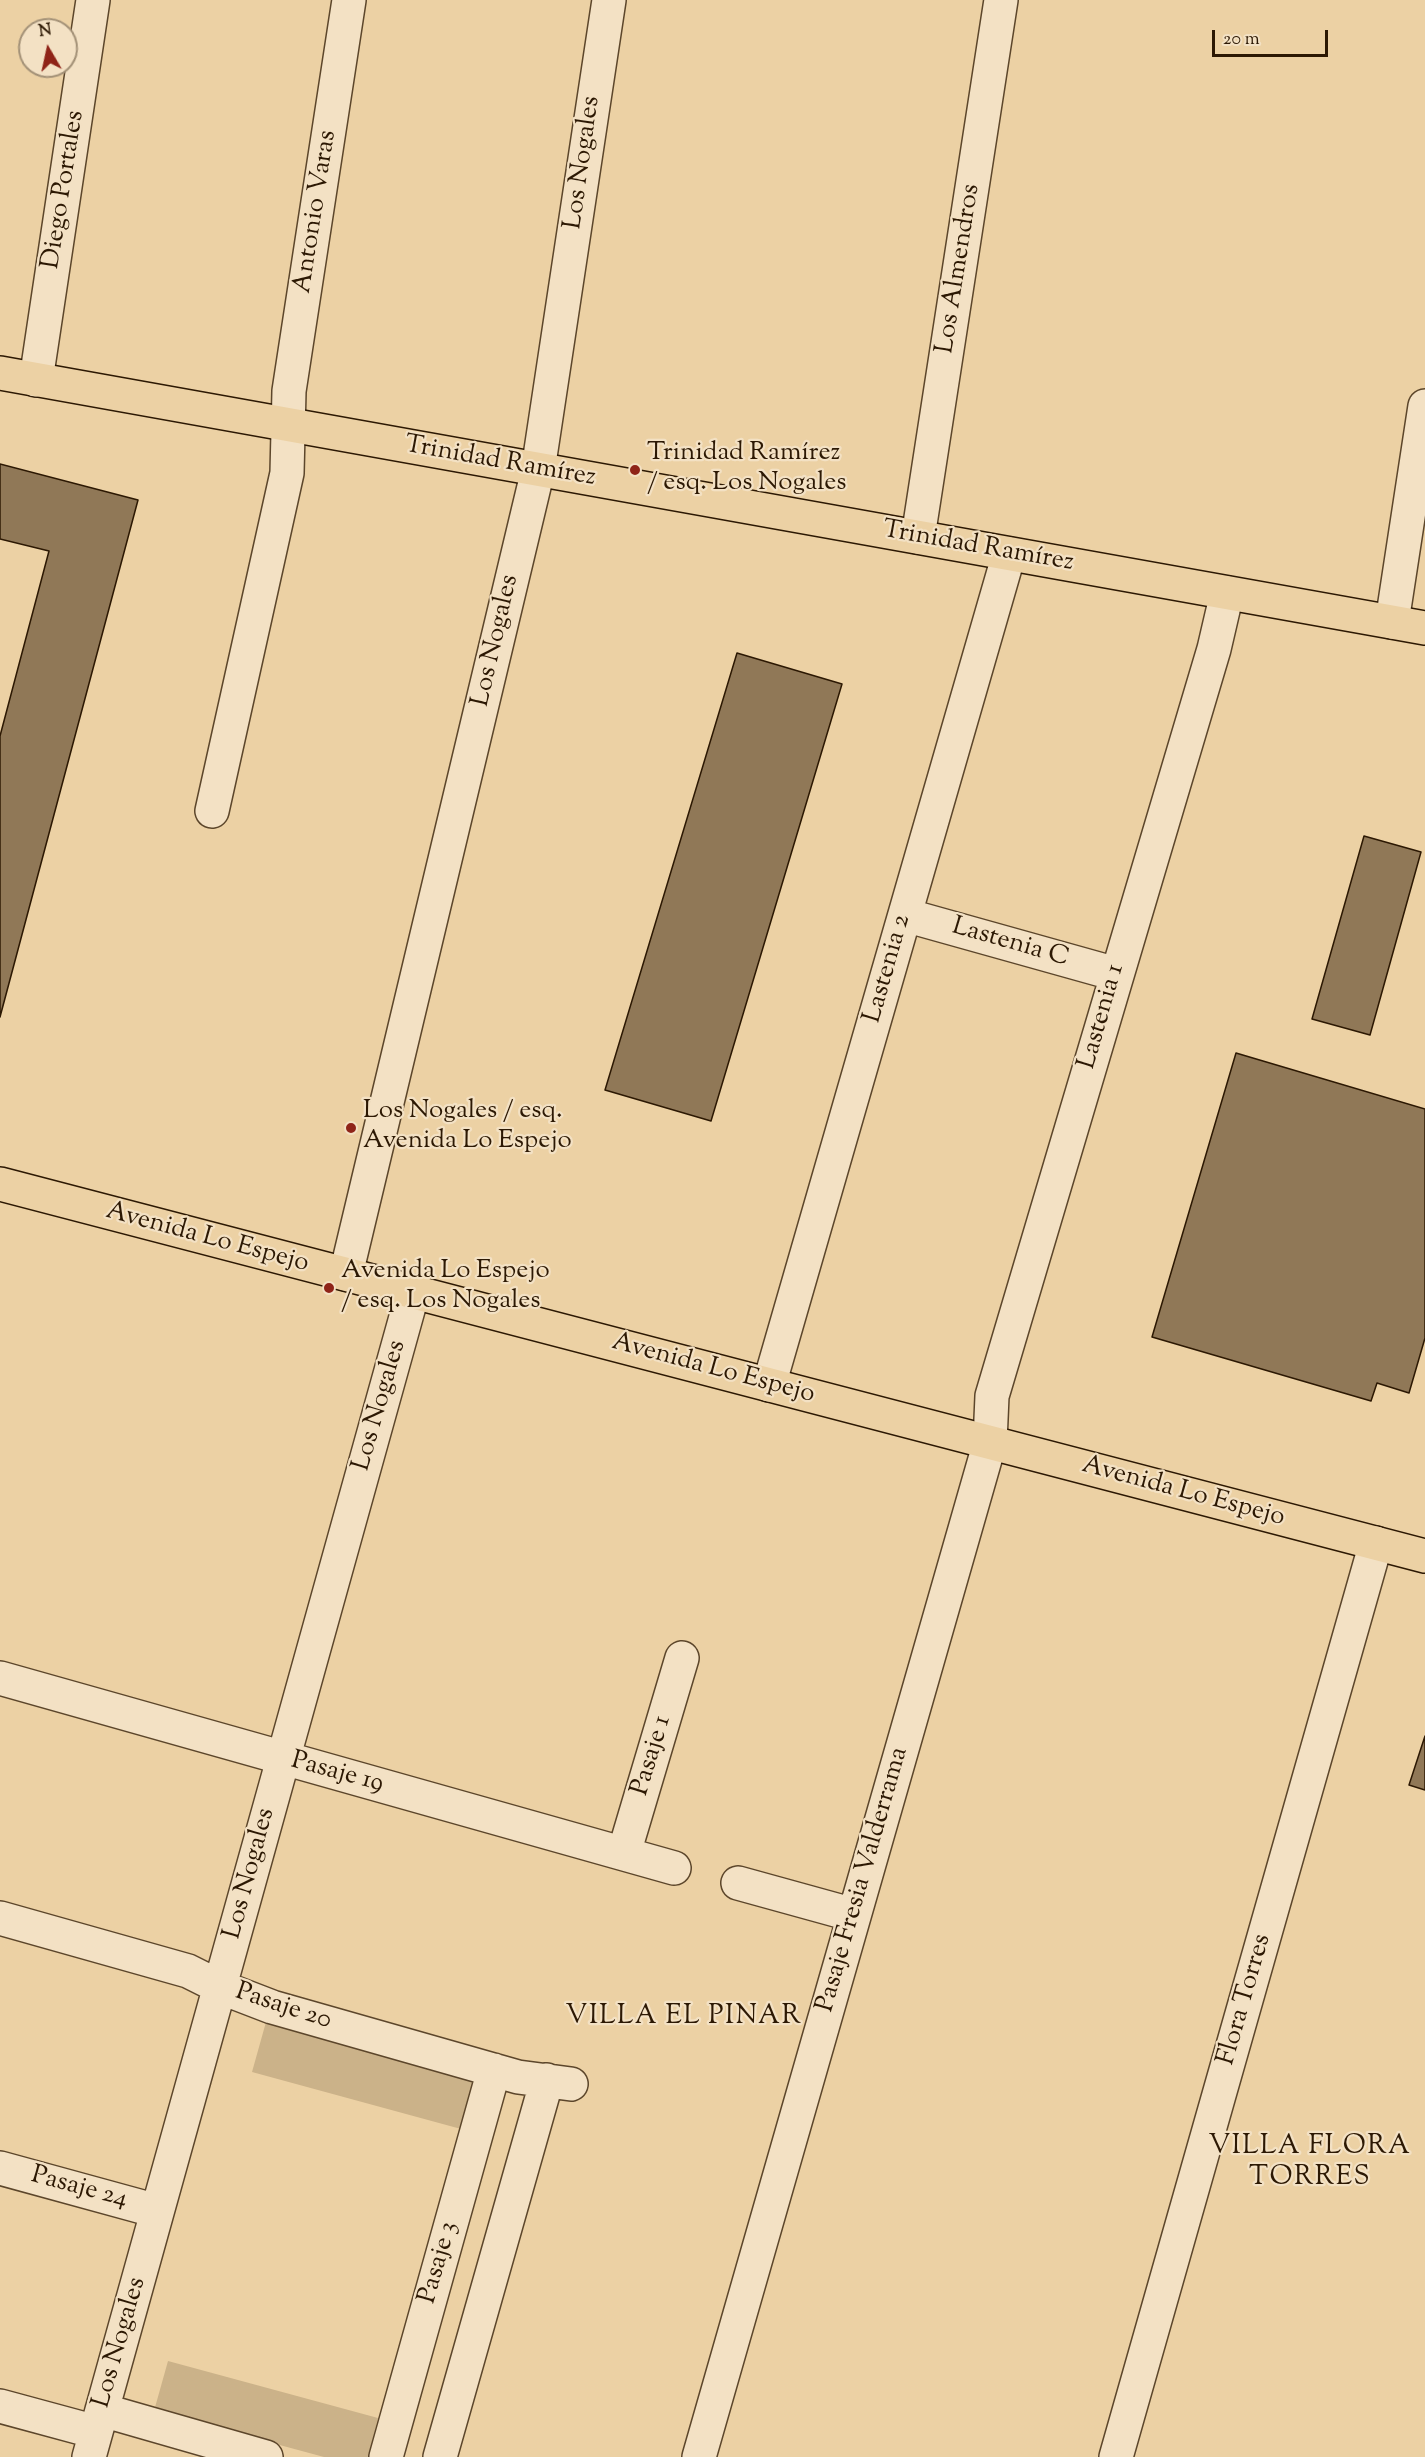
<!DOCTYPE html>
<html>
<head>
<meta charset="utf-8">
<style>
	body { margin:0 }
	#map { position:relative; width:1425px; height:2457px; overflow:hidden; background:#ecd1a4; font-family:"Sorts Mill Goudy",serif }
	canvas { display:block }
	.north { position:absolute; left:18px; top:18px; width:60px; height:60px; box-sizing:border-box; background:#f3e1c4; border:2px solid #a39177; border-radius:50%; rotate:351deg; font-size:16px; font-weight:700; line-height:24px; text-align:center; color:#2c1803 }
	.north::after { content:''; display:block; margin:auto; width:21px; height:27px; background:#8f2418; clip-path:polygon(50% 0,100% 100%,50% 72%,0 100%) }
	.scale { position:absolute; left:1212px; top:30px; width:116px; height:27px; box-sizing:border-box; border:3px solid #2c1803; border-top:0; padding-left:8px; font-size:18px; line-height:21px; white-space:nowrap; color:#2c1803; -webkit-text-stroke:4px #f3e1c4; paint-order:stroke }
</style>
</head>
<body>
<div id="map">
<canvas width="1425" height="2457"></canvas>
<div class="north">N</div>
<div class="scale">20 m</div>
</div>
<script>
const c = document.querySelector('canvas').getContext('2d');
c.lineJoin = 'round';
function paint(path, color) { c.fillStyle = color; c.fill(path, 'evenodd'); }
function stroke(path, color, width, dash) { c.strokeStyle = color; c.lineWidth = width; c.lineCap = dash ? 'butt' : 'round'; c.setLineDash(dash || []); c.stroke(path); }
function drawText(font, color, halo, rows, align = 'center') {
  c.font = font + ' "Sorts Mill Goudy",serif'; c.lineWidth = 4.5; c.setLineDash([]); c.textBaseline = 'middle'; c.strokeStyle = halo; c.fillStyle = color; for (const [text, x, y, turn = 0] of rows) {
    c.save(); c.translate(x, y); c.rotate((+turn || 0) * Math.PI / 180); c.textAlign = isNaN(turn) ? turn : align; if (halo) c.strokeText(text, 0, 0); c.fillText(text, 0, 0); c.restore();
  }
}
paint(new Path2D(`
	M266,2022l209,56 -14,51 -209,-57z
	M168,2361l210,57 -10,39h-44l-170,-46z`), '#cbb289');
const building = new Path2D(`
	M0,464l138,36 -138,517v-281l49,-185 -49,-12z
	M737,653l105,31 -131,437 -106,-31z
	M1364,836l57,16 -51,183 -58,-16z
	M1236,1053l189,56v229l-16,55 -32,-10 -6,18 -219,-64z
	M1425,1736v54l-16,-5z`);
paint(building, '#907857');
stroke(building, '#2c1803', 1.5);
const minor = new Path2D(`
	M36,380l57,-380
	M918,537l83,-537
	M1392,622l33,-216
	M212,811l75,-338 2,-82 60,-391
	M905,915l211,59
	M346,1274l192,-804 71,-470
	M769,1385l240,-831
	M0,1678l674,190
	M624,1853l58,-195
	M738,1883l116,32
	M0,1918l188,53 32,16 52,20 246,70 53,7
	M0,2168l157,43
	M0,2406l96,26
	M102,2410l164,47
	M89,2457l324,-1165
	M386,2457l108,-387
	M440,2457l107,-377
	M699,2457l291,-1015 2,-46 222,-747 13,-56
	M1116,2457l260,-914`);
const major = new Path2D(`
	M0,373l1425,255
	M0,1184l1425,372`);
stroke(minor, '#5c462b', 36);
stroke(major, '#2c1803', 36);
stroke(minor, '#f3e1c4', 33);
stroke(major, '#ecd1a4', 33);
for (const [x, y, r, color] of [
	[635,470,6,"#8f2418"],
	[351,1128,6,"#8f2418"],
	[329,1288,6,"#8f2418"]
]) { const dot = new Path2D(); dot.arc(x, y, r, 0, 2 * Math.PI); c.fillStyle = color; c.fill(dot); stroke(dot, '#f3e1c4', 2); }
drawText('26px', '#2c1803', '#f3e1c4', [
	["Los Nogales",584,163,-82],
	["Diego Portales",65,190,-81],
	["Antonio Varas",317,212,-81],
	["Los Almendros",960,269,-81],
	["Trinidad Ramírez",500,463,10],
	["Trinidad Ramírez",978,548,10],
	["Los Nogales",497,641,-77],
	["Lastenia C",1010,944,16],
	["Lastenia 2",889,969,-74],
	["Lastenia 1",1103,1017,-74],
	["Avenida Lo Espejo",207,1239,15],
	["Avenida Lo Espejo",713,1370,15],
	["Los Nogales",381,1406,-74],
	["Avenida Lo Espejo",1183,1493,15],
	["Pasaje 1",653,1756,-73],
	["Pasaje 19",337,1774,15],
	["Los Nogales",251,1874,-75],
	["Pasaje Fresia Valderrama",864,1880,-74],
	["Flora Torres",1246,2000,-74],
	["Pasaje 20",283,2008,18],
	["Pasaje 24",79,2189,15],
	["Pasaje 3",440,2263,-74],
	["Los Nogales",121,2343,-74]
]);
drawText('26px', '#2c1803', '#f3e1c4', [
	["Trinidad Ramírez",647,455],
	["/ esq. Los Nogales",647,485],
	["Los Nogales / esq.",363,1113],
	["Avenida Lo Espejo",363,1143],
	["Avenida Lo Espejo",341,1273],
	["/ esq. Los Nogales",341,1303]
], 'left');
c.letterSpacing = '1.5px';
drawText('27px', '#2c1803', '#f3e1c4', [
	["VILLA EL PINAR",684,2018],
	["VILLA FLORA",1310,2148],
	["TORRES",1310,2179]
]);
c.letterSpacing = '0px';
</script>
</body>
</html>
